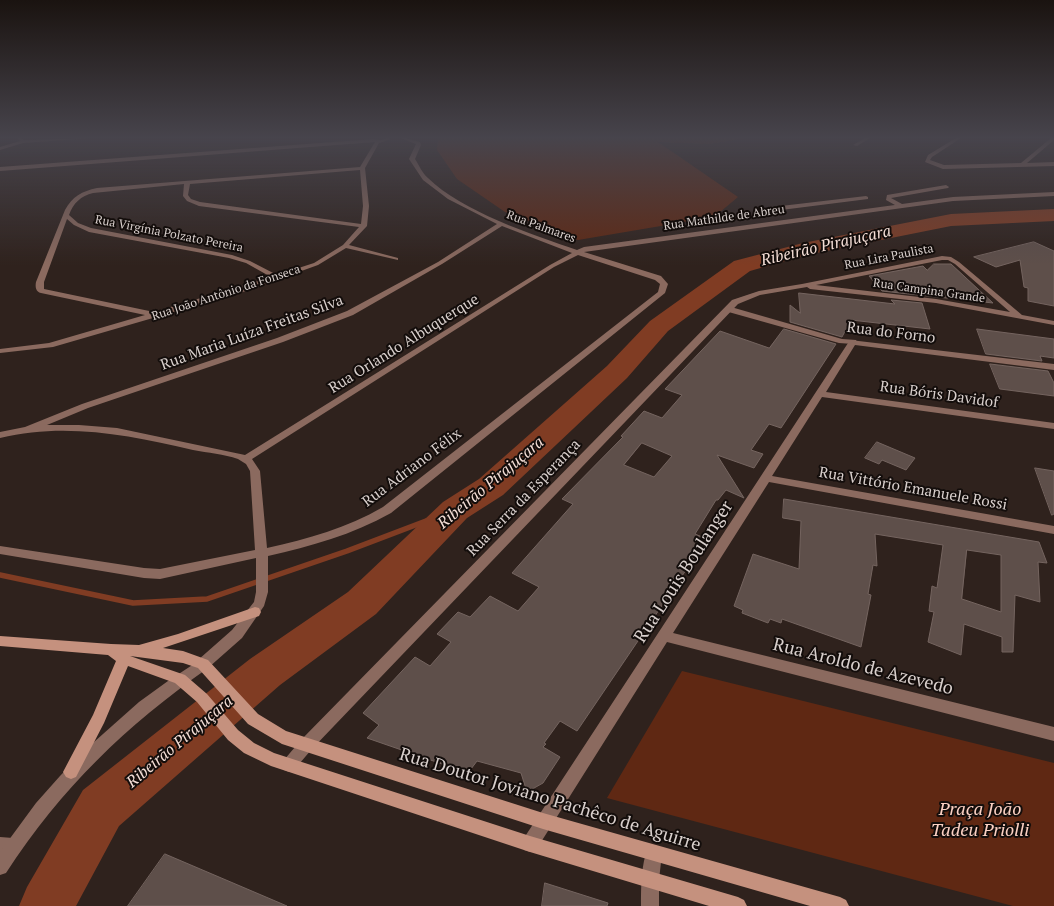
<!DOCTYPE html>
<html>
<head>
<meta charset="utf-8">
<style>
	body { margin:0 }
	canvas { display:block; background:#2f221d }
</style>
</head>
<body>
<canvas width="1054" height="906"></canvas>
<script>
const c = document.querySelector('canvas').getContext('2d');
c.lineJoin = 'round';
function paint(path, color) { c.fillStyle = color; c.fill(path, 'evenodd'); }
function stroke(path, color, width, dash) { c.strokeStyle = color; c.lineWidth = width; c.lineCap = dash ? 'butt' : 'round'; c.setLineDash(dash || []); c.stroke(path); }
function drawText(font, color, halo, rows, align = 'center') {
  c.font = font + ' "PT Serif",serif'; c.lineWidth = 4; c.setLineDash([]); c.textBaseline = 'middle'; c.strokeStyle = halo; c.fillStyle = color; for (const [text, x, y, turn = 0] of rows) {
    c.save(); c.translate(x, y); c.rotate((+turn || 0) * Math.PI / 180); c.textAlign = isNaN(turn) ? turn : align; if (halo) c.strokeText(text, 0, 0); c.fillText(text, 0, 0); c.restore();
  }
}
paint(new Path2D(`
	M438,138h308l-37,6 -51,-2 80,55 -24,20 -136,23 -73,-28 -48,-33 -20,-29z
	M682,671l372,92v143h-41l-406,-108z`), '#5f2813');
stroke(new Path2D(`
	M0,575l133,28 74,-4 140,-48 108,-41`), '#803c23', 5.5);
paint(new Path2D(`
	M1054,209v12l-103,5 -145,29 -56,16 -82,60 -41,47 -124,117 -36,23 -91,96 -96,71 -161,141 -43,80h-57l8,-19 56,-97 167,-131 98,-67 95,-90 36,-23 128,-113 43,-45 84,-60 69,-18 148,-29z`), '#803c23');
const building = new Path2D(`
	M1034,242l20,9v55l-26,-5v-13l-4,-1 -4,-27 -24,7 -22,-10z
	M934,264h17l42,39 -111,-12 -13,-15 54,-10 4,4z
	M799,293l96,11 -4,-4 31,3 8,26 -79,-9 -9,17 -52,-15v-17l10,8z
	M784,329l52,15 -55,84 -12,-4 -18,26 12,4 -9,14 -37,-13 27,43 -18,-8 -8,10h-2l-21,34 12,5 -130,192 -17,-10 -16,22 2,1 -3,3 17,10 -17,26 -16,9 -6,-19 -44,-12 -9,12 -101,-35 12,-13 -16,-12 52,-56 15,9 21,-24 -14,-8 21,-22 12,5 20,-21 28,15 21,-24 -27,-14 61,-69 -11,-5 61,-62 -2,-1 23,-25 18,7 20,-23 -17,-6 55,-58 49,17zM642,443l30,13 -18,21 -30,-12z
	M977,329l77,10v19l-14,-2 2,5 -56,-7z
	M990,364l58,7 6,12v13l-54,-7z
	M877,442l38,16 -9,12 -24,-10 -3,4 -14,-6z
	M1035,468l19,3v43l-2,1z
	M784,499l255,43 8,21 -9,-1 2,40 -25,-7 -2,57h-11v-15l-38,-13 -3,31 -33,-13 6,-30 -5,-1 3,-25 5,2 6,-43 -68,-11 2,32 -4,-1 -5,29 3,1 -10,52 -79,-28 -1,4 -11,-4 -2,4 -26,-10 1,-3 -9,-4 19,-52 46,15 2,-48 -18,-3zM967,550l34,5v57l-39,-13z
	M165,854l122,52h-159z
	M545,883l63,20 -1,3h-65z`);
paint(building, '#5e4f4a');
stroke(building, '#74645f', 1);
paint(new Path2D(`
	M725,307h6l111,32 14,1 1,2 -4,2 -14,-1 -114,-32z`), '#8b6a5f');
paint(new Path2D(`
	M17,138h4l3,2 70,-2 -71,5 -23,7v-3l20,-6z
	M387,138l4,1 -12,4 -14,25 4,38 -2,20 -18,19 49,13v2l-52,-12 -28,17 -72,26 -193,56 -53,6v-4l49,-6 96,-28 -104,-22c-5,-1 -6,-6 -5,-11l29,-72c7,-13 17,-19 32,-22l263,-21 15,-25 -375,29v-4l373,-28 8,1zM360,170l3,36 -2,18 -161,-22 -9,-3 -3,-4 2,-11zM184,184l-1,12 4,5 12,5 160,21 -16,18 -29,18 -37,12 -27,-14 -18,-6 -141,-27 -13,-5 -9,-8c4,-12 12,-19 24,-22zM67,219l7,6 15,7 140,26 17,5 25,14 -117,35 -110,-23v-7z
	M400,138h6l14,4 1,3 -6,14c4,6 7,14 13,19 33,33 105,57 149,72l7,-3 311,-42 -9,-5 1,-5 59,-10 3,2 -1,1 -57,10 11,6 51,-7 101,-5v4l-101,5 -369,51 77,24 7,8 -3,9 -274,220c-39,22 -80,33 -123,43v36l-4,14 -22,32 -34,30 -5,2 -5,-2 -2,-4 2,-4 34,-30 22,-28 2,-10v-34l-96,21 -16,-1 -144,-24v-8l144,22 16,1 95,-19 -5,-79 -4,-7 -8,-5c-14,-5 -30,-6 -45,-9 -64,-15 -128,-28 -193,-12v-6l25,-5 57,-23 195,-66 70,-27 91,-49 59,-38 -49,-25 -25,-19 -14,-21 7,-15zM502,226l70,27 -22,12 -305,190 -128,-27 -38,-3h-32l41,-17 195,-66 70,-27 89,-51zM578,255l77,25 5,4 -2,8 -275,215c-36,21 -75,32 -116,41l-7,-77 -8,-12 302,-192z
	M865,138h5l-13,8 -4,-1z
	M956,138h5l-29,19 -2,3 14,5 77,-2 30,-25h3v2l-27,23 27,-1v4l-111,3 -18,-7 3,-7z
	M866,196l2,1v2l-87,11 -3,-2 3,-2z
	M942,256l9,1 8,5 63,53 32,6v4l-118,-22 -126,-14 -3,-2 -47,8 -22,9 -427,446 -17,20 -5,2 -5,-2 -3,-5 3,-5 17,-20 431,-440 27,-9 43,-7zM942,260h6l7,4 55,48 -74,-13 -120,-14z
	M850,340l204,24v6l-199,-25 -29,47 228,31v6l-232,-32 -50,79 282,50v8l-285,-52 -96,151 381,94v14l-387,-99 -131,208 -6,2 -6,-2 -2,-6 2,-6z
	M0,837l13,1 6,2 2,6 -2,6 -6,2 -13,-1z
	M654,845l6,2 2,6 -3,27v26h-18c0,-19 0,-41 7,-59z`), '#8b6a5f');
paint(new Path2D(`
	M203,658l5,2 2,4 -2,4c-83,59 -146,119 -202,205l-6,2v-23l36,-49 24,-27 25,-26 54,-48 29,-21z`), '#8b6a5f');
paint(new Path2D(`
	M255,607l4,1 2,4 -2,4 -96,32 20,3 25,9 50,54 28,17 257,82 297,84 6,3 3,6h-39l-267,-77 -261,-85 -34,-20 -50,-56 -15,-5 -53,-7 55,19 22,19 31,36 16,13 20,10 256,83 208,61 6,3 3,6h-38l-179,-54 -259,-86 -27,-13 -16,-13 -31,-38 -22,-19 -47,-17 -24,57 -28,54 -5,2 -5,-2 -3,-5 30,-57 23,-54 -8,-6 -108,-9v-10l111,8 28,1 39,-11z`), '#c5917e');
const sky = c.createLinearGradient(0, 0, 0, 265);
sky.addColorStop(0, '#1a1310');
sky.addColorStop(0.52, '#47444c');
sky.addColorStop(1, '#47444c00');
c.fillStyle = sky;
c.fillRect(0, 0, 1054, 265);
drawText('12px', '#d8cfcc', '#130d0b', [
	["Rua Mathilde de Abreu",724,218,-8],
	["Rua Palmares",541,227,20],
	["Rua Virgínia Polzato Pereira",169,234,11],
	["Rua Lira Paulista",889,257,-11],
	["Rua Campina Grande",929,291,8],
	["Rua João Antônio da Fonseca",226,293,-18]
]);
drawText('15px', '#d8cfcc', '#130d0b', [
	["Rua Maria Luíza Freitas Silva",252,333,-20],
	["Rua do Forno",891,333,7],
	["Rua Orlando Albuquerque",404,344,-32],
	["Rua Bóris Davidof",939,395,8],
	["Rua Adriano Félix",412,468,-37],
	["Rua Vittório Emanuele Rossi",913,489,10],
	["Rua Serra da Esperança",524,498,-46]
]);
drawText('italic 16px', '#f4ded6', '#130d0b', [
	["Ribeirão Pirajuçara",826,246,-13],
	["Ribeirão Pirajuçara",491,483,-40],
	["Ribeirão Pirajuçara",180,742,-40]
]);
drawText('18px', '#d8cfcc', '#130d0b', [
	["Rua Louis Boulanger",684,572,-57],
	["Rua Aroldo de Azevedo",863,667,14],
	["Rua Doutor Joviano Pachêco de Aguirre",550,800,17]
]);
drawText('italic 18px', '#fcd1c3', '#130d0b', [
	["Praça João",980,810],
	["Tadeu Priolli",980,831]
]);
</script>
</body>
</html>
